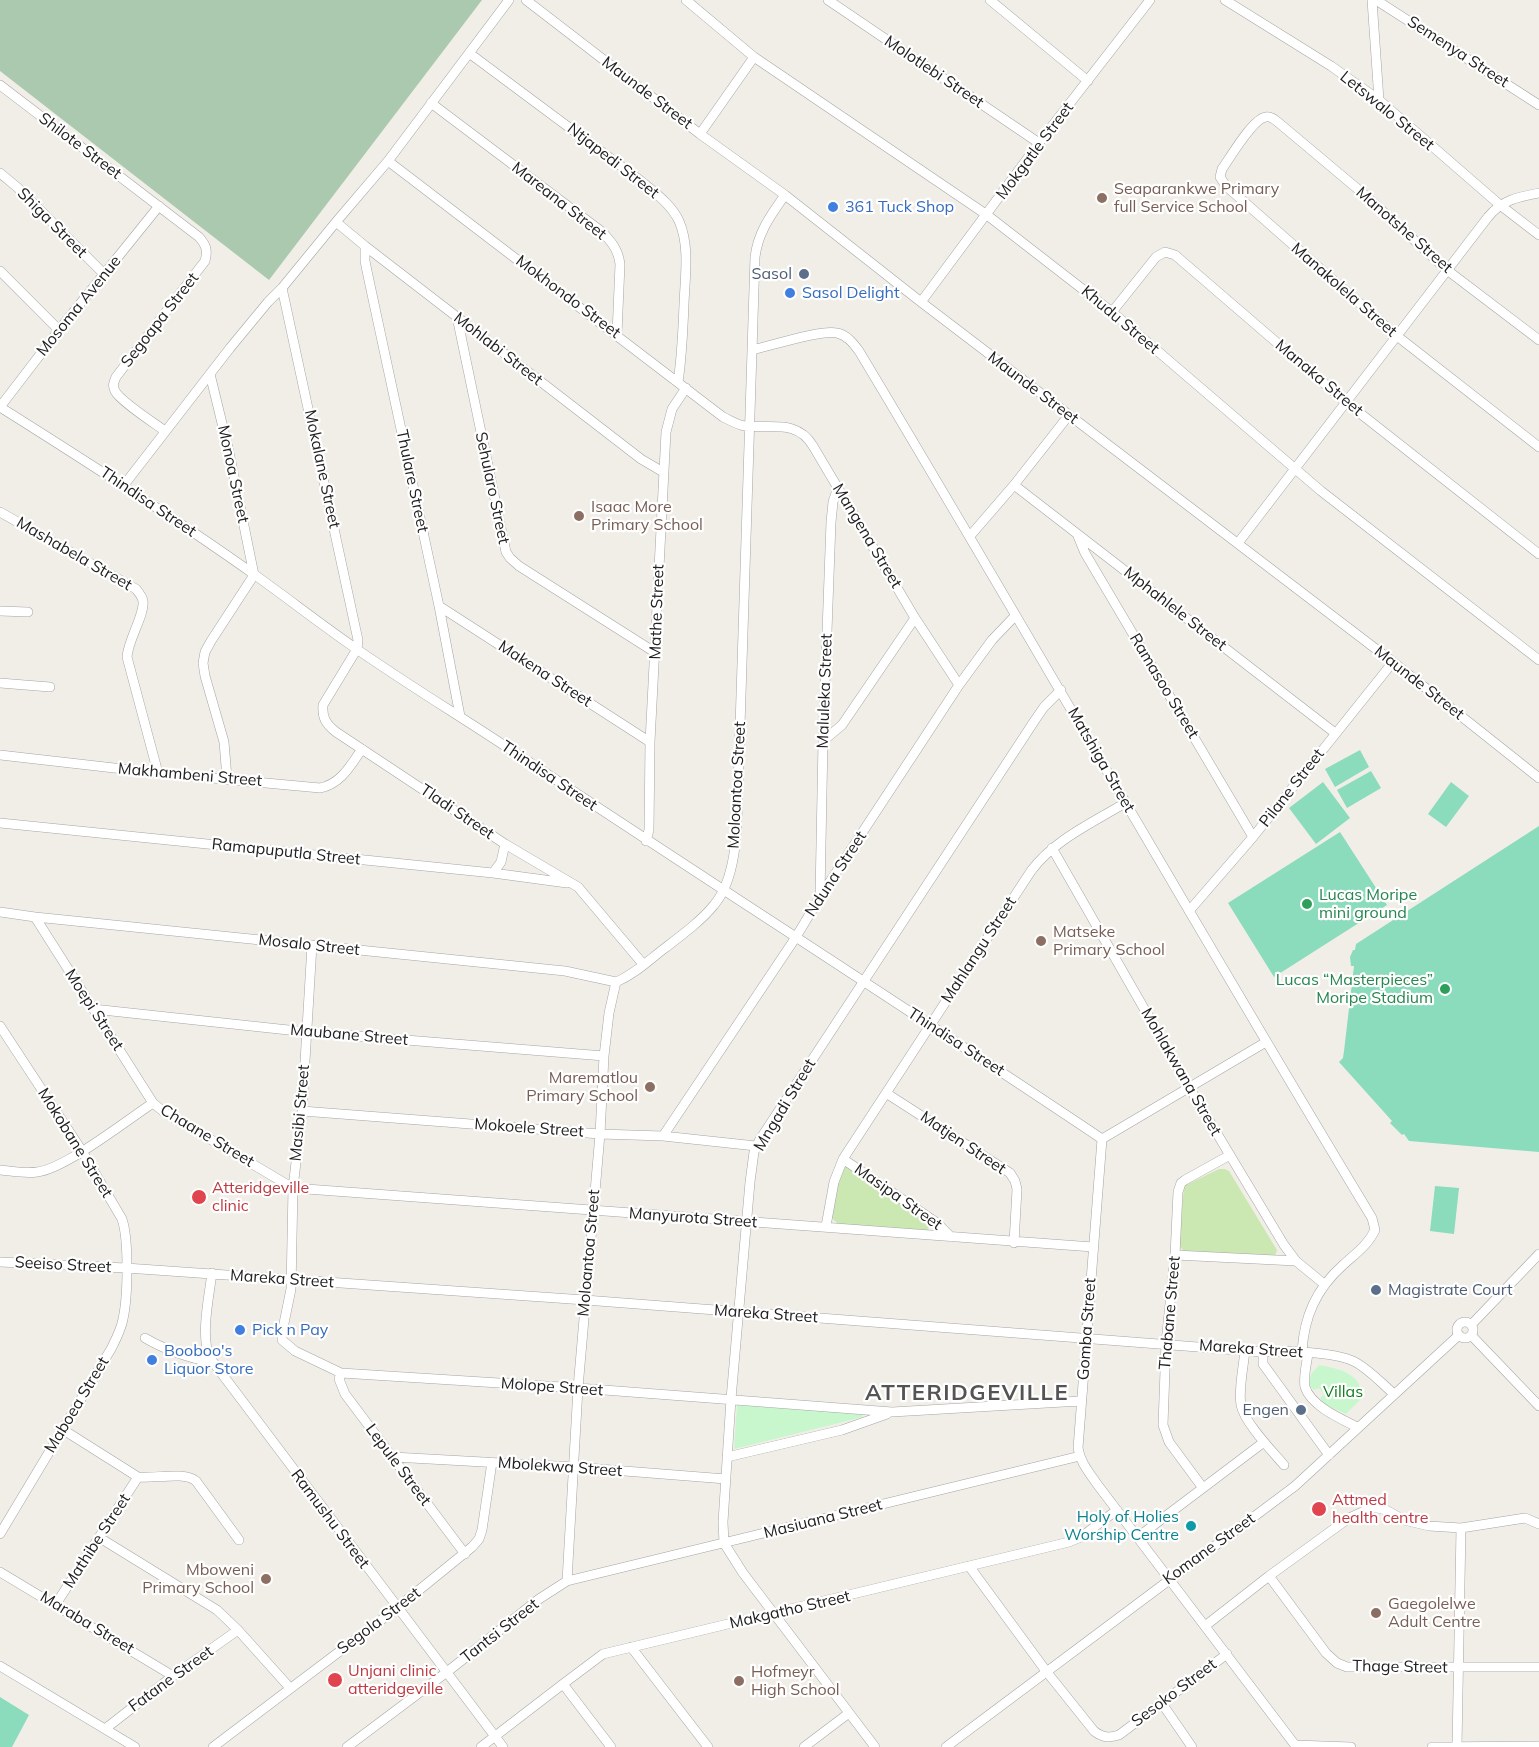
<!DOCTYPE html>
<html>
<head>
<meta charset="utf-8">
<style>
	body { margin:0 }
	canvas { display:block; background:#f1eee8 }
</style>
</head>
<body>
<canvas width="1539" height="1747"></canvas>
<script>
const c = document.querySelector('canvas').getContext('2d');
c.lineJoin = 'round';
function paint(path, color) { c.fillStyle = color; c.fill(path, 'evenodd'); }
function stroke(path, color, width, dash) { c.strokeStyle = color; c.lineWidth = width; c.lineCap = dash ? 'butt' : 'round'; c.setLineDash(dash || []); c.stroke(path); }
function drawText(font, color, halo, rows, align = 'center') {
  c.font = font + ' Mulish,sans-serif'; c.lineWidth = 4.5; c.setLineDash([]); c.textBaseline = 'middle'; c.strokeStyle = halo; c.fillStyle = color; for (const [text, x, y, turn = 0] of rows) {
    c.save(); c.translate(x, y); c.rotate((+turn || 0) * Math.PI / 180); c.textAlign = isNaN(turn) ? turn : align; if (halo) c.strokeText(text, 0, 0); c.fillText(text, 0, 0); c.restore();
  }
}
paint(new Path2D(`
	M845,1164l85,58 -2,9 -90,-7 -7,-7 6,-42z
	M1219,1169h6l4,2 48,79 -2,6 -89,-3 -7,-7 5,-60z`), '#cce8b2');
paint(new Path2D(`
	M0,0h482l-213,280 -269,-209z`), '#abc9af');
paint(new Path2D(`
	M1319,1365c21,4 43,8 43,33l-16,16 -22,-10 -4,-6 4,-3 -5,-7 -5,2 -5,-5 2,-11z
	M737,1405l125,9 1,3 -129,32z`), '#c9f7cd');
paint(new Path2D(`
	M1360,750l9,17 -34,20 -10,-18z
	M1371,771l10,17 -34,20 -10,-18z
	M1323,782l27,36 -34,26 -27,-36z
	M1451,782l18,14 -23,31 -18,-13z
	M1539,826v326l-130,-11 -5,-7 -2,1 -12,-12 2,-2 -53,-59 4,-4 1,-7 10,-85h-3l-1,-9 3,-7h2l1,-6z
	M1340,832l47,73 -113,72 -46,-74z
	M1435,1186l24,2 -5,46 -24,-3z
	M0,1697l29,18 -17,32h-12z`), '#8bdbbd');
const minor = new Path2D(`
	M526,0l174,134 85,61 136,107 472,360 146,116
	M686,0l68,57 233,158 125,97 209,179 218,169
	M828,0l211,143
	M990,0l98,81
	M1225,0l106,66 48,34 121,105 39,30
	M1372,0l7,100
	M1376,0l163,105
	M469,53l172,128c14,12 30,23 38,40 11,25 6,56 5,83 -1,26 -2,52 -6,78
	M0,85l199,152c7,8 9,13 6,24l-89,116c-2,5 -4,8 -1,14 5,10 39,32 50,40
	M431,103l170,128c10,10 17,18 19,33l-3,70
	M700,134l54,-77
	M388,161l335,256c7,3 14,8 22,9 26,3 52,-7 68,20l102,172 44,67
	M0,173l18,15 86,86
	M159,206l-100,124 -59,77c86,54 172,109 255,168 35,25 68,51 103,75 49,34 100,65 150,98 197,131 397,259 594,391
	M336,222l29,24 276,213 22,13
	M365,246v15l2,10 72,335 21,110
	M0,271l59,59
	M282,288l76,352 -1,9 -34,56c-1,13 3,19 13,27l169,112 73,43 65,77
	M921,302l118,-159 111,-143
	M1112,312l44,-55 9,-5 10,3 172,148 192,151
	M457,317l49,235 4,6 9,8 137,87
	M1539,340l-92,-70 -81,-74 -87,-73c-4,-3 -8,-7 -13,-6 -13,1 -36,41 -44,52l-2,8 6,9 171,150 142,111
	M752,350c18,-4 70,-21 85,-17 10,2 16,10 22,18 173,288 339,580 513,867l3,12c-7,15 -20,24 -32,35 -27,24 -39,52 -41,87
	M210,374l19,78 25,123 -43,66 -6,11 -2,11 2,13 19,66 3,36
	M124,485l106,-137 38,-46 14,-14 54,-66 52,-61 121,-161
	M1014,485l321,248
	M0,512l136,77c3,4 6,7 7,12 2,13 -15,39 -16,56l31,116
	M970,536l44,-51 55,-70
	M1078,536l7,17 168,284
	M1238,543l250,-326c14,-17 30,-20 51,-24
	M439,606l211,136
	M0,611l28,1
	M0,683l50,4
	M823,741l19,-16 73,-107
	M0,755l158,18 162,15c21,-4 31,-23 42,-39
	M0,823l493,50 74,10
	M646,841l3,-11 1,-88 16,-310 6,-23 14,-21
	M1052,848l137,239 95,158 12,16 28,23
	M493,873l8,-11 4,-18
	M820,895l3,-154 8,-219 2,-20 5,-15
	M1189,911l64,-74 140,-175
	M0,912l35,5 530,54 51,11
	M35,917l118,186 11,9 129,76 800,59
	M312,945l-10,166 -9,77 -2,101 -9,44v7l13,11 46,22 237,15 314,24 189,-11
	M93,1009l214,23 297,24
	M0,1026l82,125 40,68c7,21 6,77 1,100 -2,11 -7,20 -12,30l-111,185
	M1266,1042l-164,97 -24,309c2,14 11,24 19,36l198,261
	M886,1093l124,80 5,8 2,8 -3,54
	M302,1111l298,23 63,2 93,10
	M663,1136l133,-199 24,-40 139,-212 33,-45 23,-24
	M843,1159l94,64 14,14
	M0,1170c12,1 25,4 37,2 28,-3 90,-52 116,-69
	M826,1226l8,-44 9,-23 188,-288c23,-31 61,-48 94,-68
	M1175,1255l121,6
	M0,1262l126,6 459,32 678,52c22,-2 70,0 90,9 15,7 28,22 41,33
	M212,1273c-3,24 -12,64 -2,85l293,389
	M1457 1330a8 8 0 1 1 16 0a8 8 0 1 1-16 0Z
	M1471,1325l68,-71
	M1471,1335l68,71
	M145,1338c22,13 44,20 69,25
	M1245,1349c-1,16 -7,41 -4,56 3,17 31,46 43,60
	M1263,1352v12l66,91
	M1308,1353c-1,10 -5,23 -3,34 6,19 36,32 52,40
	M341,1373l-2,6 6,15 120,160
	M62,1429l76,48c17,2 46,-6 58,4l43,59
	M393,1457l181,10 152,12
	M727,1457l115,-27 45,-16
	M1203,1488l-34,-46 -6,-17 3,-82 9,-88 3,-63 3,-9 4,-3 45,-25
	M1138,1537l126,-95
	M100,1538l117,72 21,20 52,58
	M969,1566l77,105 48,60c9,7 15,7 25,4l108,-81
	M0,1572l173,104
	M1269,1576l57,77 11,10 10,4h192
	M567,1581l11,-193 22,-254 4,-78 5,-43 7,-31c19,-8 33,-22 49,-34 17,-13 36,-27 49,-43 24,-28 23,-82 24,-116l17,-532c3,-25 16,-42 30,-62
	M56,1604l82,-127
	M1205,1626l64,-50 80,-58 24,-11 13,3 18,10 25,6 32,2 64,-10 14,6
	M631,1647l77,100
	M0,1666l135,81
	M563,1684l48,63
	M1161,1702l31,45
	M105,1729l68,-53 65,-46
	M1295,1745l56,2
	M213,1747l184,-139 75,-61 7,-8 3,-9 10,-68
	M347,1747l100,-75 92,-73 28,-18 513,-125
	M481,1747l82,-63 40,-30 466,-112 12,-5 36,-27
	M804,1747l45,-34
	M875,1747l-132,-174 -19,-30 -1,-21 8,-123 19,-217 4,-30 5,-11 276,-421 9,-13 17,-17
	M946,1747l349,-261 164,-151
	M1432,1747l107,-1
	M1457,1747l4,-219`);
stroke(minor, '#a5a5a5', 10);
stroke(minor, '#fff', 9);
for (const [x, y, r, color] of [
	[1102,198,6,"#8d6e63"],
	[833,207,6,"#3f7fe0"],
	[804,274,6,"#5c6f8a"],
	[790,293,6,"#3f7fe0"],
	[579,516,6,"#8d6e63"],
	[1307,904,6,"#2e9e5b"],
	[1041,941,6,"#8d6e63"],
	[1445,989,6,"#2e9e5b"],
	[650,1087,6,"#8d6e63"],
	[199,1197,8,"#e0444e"],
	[1376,1290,6,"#5c6f8a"],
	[240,1330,6,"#3f7fe0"],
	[152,1360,6,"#3f7fe0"],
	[1301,1410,6,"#5c6f8a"],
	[1319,1509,8,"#e0444e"],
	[1191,1526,6,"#0f9aa8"],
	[266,1579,6,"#8d6e63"],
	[1376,1613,6,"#8d6e63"],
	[335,1680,8,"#e0444e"],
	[739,1681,6,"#8d6e63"]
]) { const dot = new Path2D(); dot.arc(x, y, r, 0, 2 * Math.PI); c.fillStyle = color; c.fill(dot); stroke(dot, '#fff', 2); }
drawText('16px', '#212121', '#fff', [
	["Semenya Street",1458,52,33],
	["Molotlebi Street",934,72,34],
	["Maunde Street",647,93,37],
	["Letswalo Street",1387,111,39],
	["Shilote Street",80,146,37],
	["Mokgatle Street",1035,151,-53],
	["Ntjapedi Street",613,161,38],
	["Mareana Street",559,201,38],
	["Shiga Street",52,223,45],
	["Manotshe Street",1404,230,41],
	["Manakolela Street",1344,290,41],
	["Mokhondo Street",568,297,37],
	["Mosoma Avenue",79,306,-51],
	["Segoapa Street",160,320,-52],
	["Khudu Street",1120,320,40],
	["Mohlabi Street",498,349,38],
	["Manaka Street",1319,378,40],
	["Maunde Street",1033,388,37],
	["Mokalane Street",322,469,78],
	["Monoa Street",233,474,78],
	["Thulare Street",412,481,78],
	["Sehularo Street",492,488,78],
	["Thindisa Street",148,502,34],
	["Mangena Street",867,536,59],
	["Mashabela Street",74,554,30],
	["Mphahlele Street",1175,609,38],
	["Mathe Street",657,612,-88],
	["Makena Street",545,674,33],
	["Maunde Street",1419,683,38],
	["Ramasoo Street",1164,686,59],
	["Maluleka Street",825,691,-88],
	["Matshiga Street",1101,760,60],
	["Makhambeni Street",190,775,5],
	["Thindisa Street",549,776,34],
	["Moloantoa Street",737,785,-87],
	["Pilane Street",1292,788,-52],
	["Tladi Street",457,812,34],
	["Ramapuputla Street",286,852,6],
	["Nduna Street",836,874,-57],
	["Mosalo Street",309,945,6],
	["Mahlangu Street",979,950,-57],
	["Moepi Street",94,1010,57],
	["Maubane Street",349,1035,5],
	["Thindisa Street",956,1042,33],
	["Mohlakwana Street",1181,1072,60],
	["Mngadi Street",785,1105,-59],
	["Masibi Street",300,1113,-85],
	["Mokoele Street",529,1128,4],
	["Chaane Street",207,1136,31],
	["Mokobane Street",75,1143,58],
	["Matjen Street",963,1143,34],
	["Masipa Street",898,1197,35],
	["Manyurota Street",693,1218,4],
	["Moloantoa Street",589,1253,-85],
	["Seeiso Street",63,1265,3],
	["Mareka Street",282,1279,4],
	["Thabane Street",1170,1313,-85],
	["Mareka Street",766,1314,4],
	["Gomba Street",1087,1329,-86],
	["Mareka Street",1251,1349,4],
	["Molope Street",552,1387,4],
	["Maboea Street",77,1405,-59],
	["Lepule Street",398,1465,53],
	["Mbolekwa Street",560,1467,4],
	["Ramushu Street",330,1519,53],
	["Masiuana Street",823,1519,-14],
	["Mathibe Street",97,1541,-57],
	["Komane Street",1209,1549,-36],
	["Makgatho Street",790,1610,-13],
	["Segola Street",379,1621,-37],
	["Maraba Street",87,1623,31],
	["Tantsi Street",500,1631,-38],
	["Thage Street",1400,1667,1],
	["Fatane Street",171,1679,-36],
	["Sesoko Street",1174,1693,-37]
]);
drawText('16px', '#785e54', '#fff', [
	["Seaparankwe Primary",1114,189],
	["full Service School",1114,207],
	["Isaac More",591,507],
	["Primary School",591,525],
	["Matseke",1053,932],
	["Primary School",1053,950],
	["Marematlou",638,1078,"right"],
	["Primary School",638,1096,"right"],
	["Mboweni",254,1570,"right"],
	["Primary School",254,1588,"right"],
	["Gaegolelwe",1388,1604],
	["Adult Centre",1388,1622],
	["Hofmeyr",751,1672],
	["High School",751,1690]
], 'left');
drawText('16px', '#366cbe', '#fff', [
	["361 Tuck Shop",845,207],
	["Sasol Delight",802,293],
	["Pick n Pay",252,1330],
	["Booboo's",164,1351],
	["Liquor Store",164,1369]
], 'left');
drawText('16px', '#4e5e75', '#fff', [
	["Sasol",792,274],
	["Magistrate Court",1388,1290,"left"],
	["Engen",1289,1410]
], 'right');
drawText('16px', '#27864d', '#fff', [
	["Lucas Moripe",1319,895],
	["mini ground",1319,913],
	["Lucas “Masterpieces”",1433,980,"right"],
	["Moripe Stadium",1433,998,"right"]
], 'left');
drawText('16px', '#be3a42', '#fff', [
	["Atteridgeville",212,1188],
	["clinic",212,1206],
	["Attmed",1332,1500],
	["health centre",1332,1518],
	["Unjani clinic",348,1671],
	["atteridgeville",348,1689]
], 'left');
drawText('16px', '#117d1b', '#fff', [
	["Villas",1343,1392]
]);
drawText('16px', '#0d838f', '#fff', [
	["Holy of Holies",1179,1517],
	["Worship Centre",1179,1535]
], 'right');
c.letterSpacing = '1.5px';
drawText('bold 22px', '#545454', '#fff', [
	["ATTERIDGEVILLE",967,1393]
]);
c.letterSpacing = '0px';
</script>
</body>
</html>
